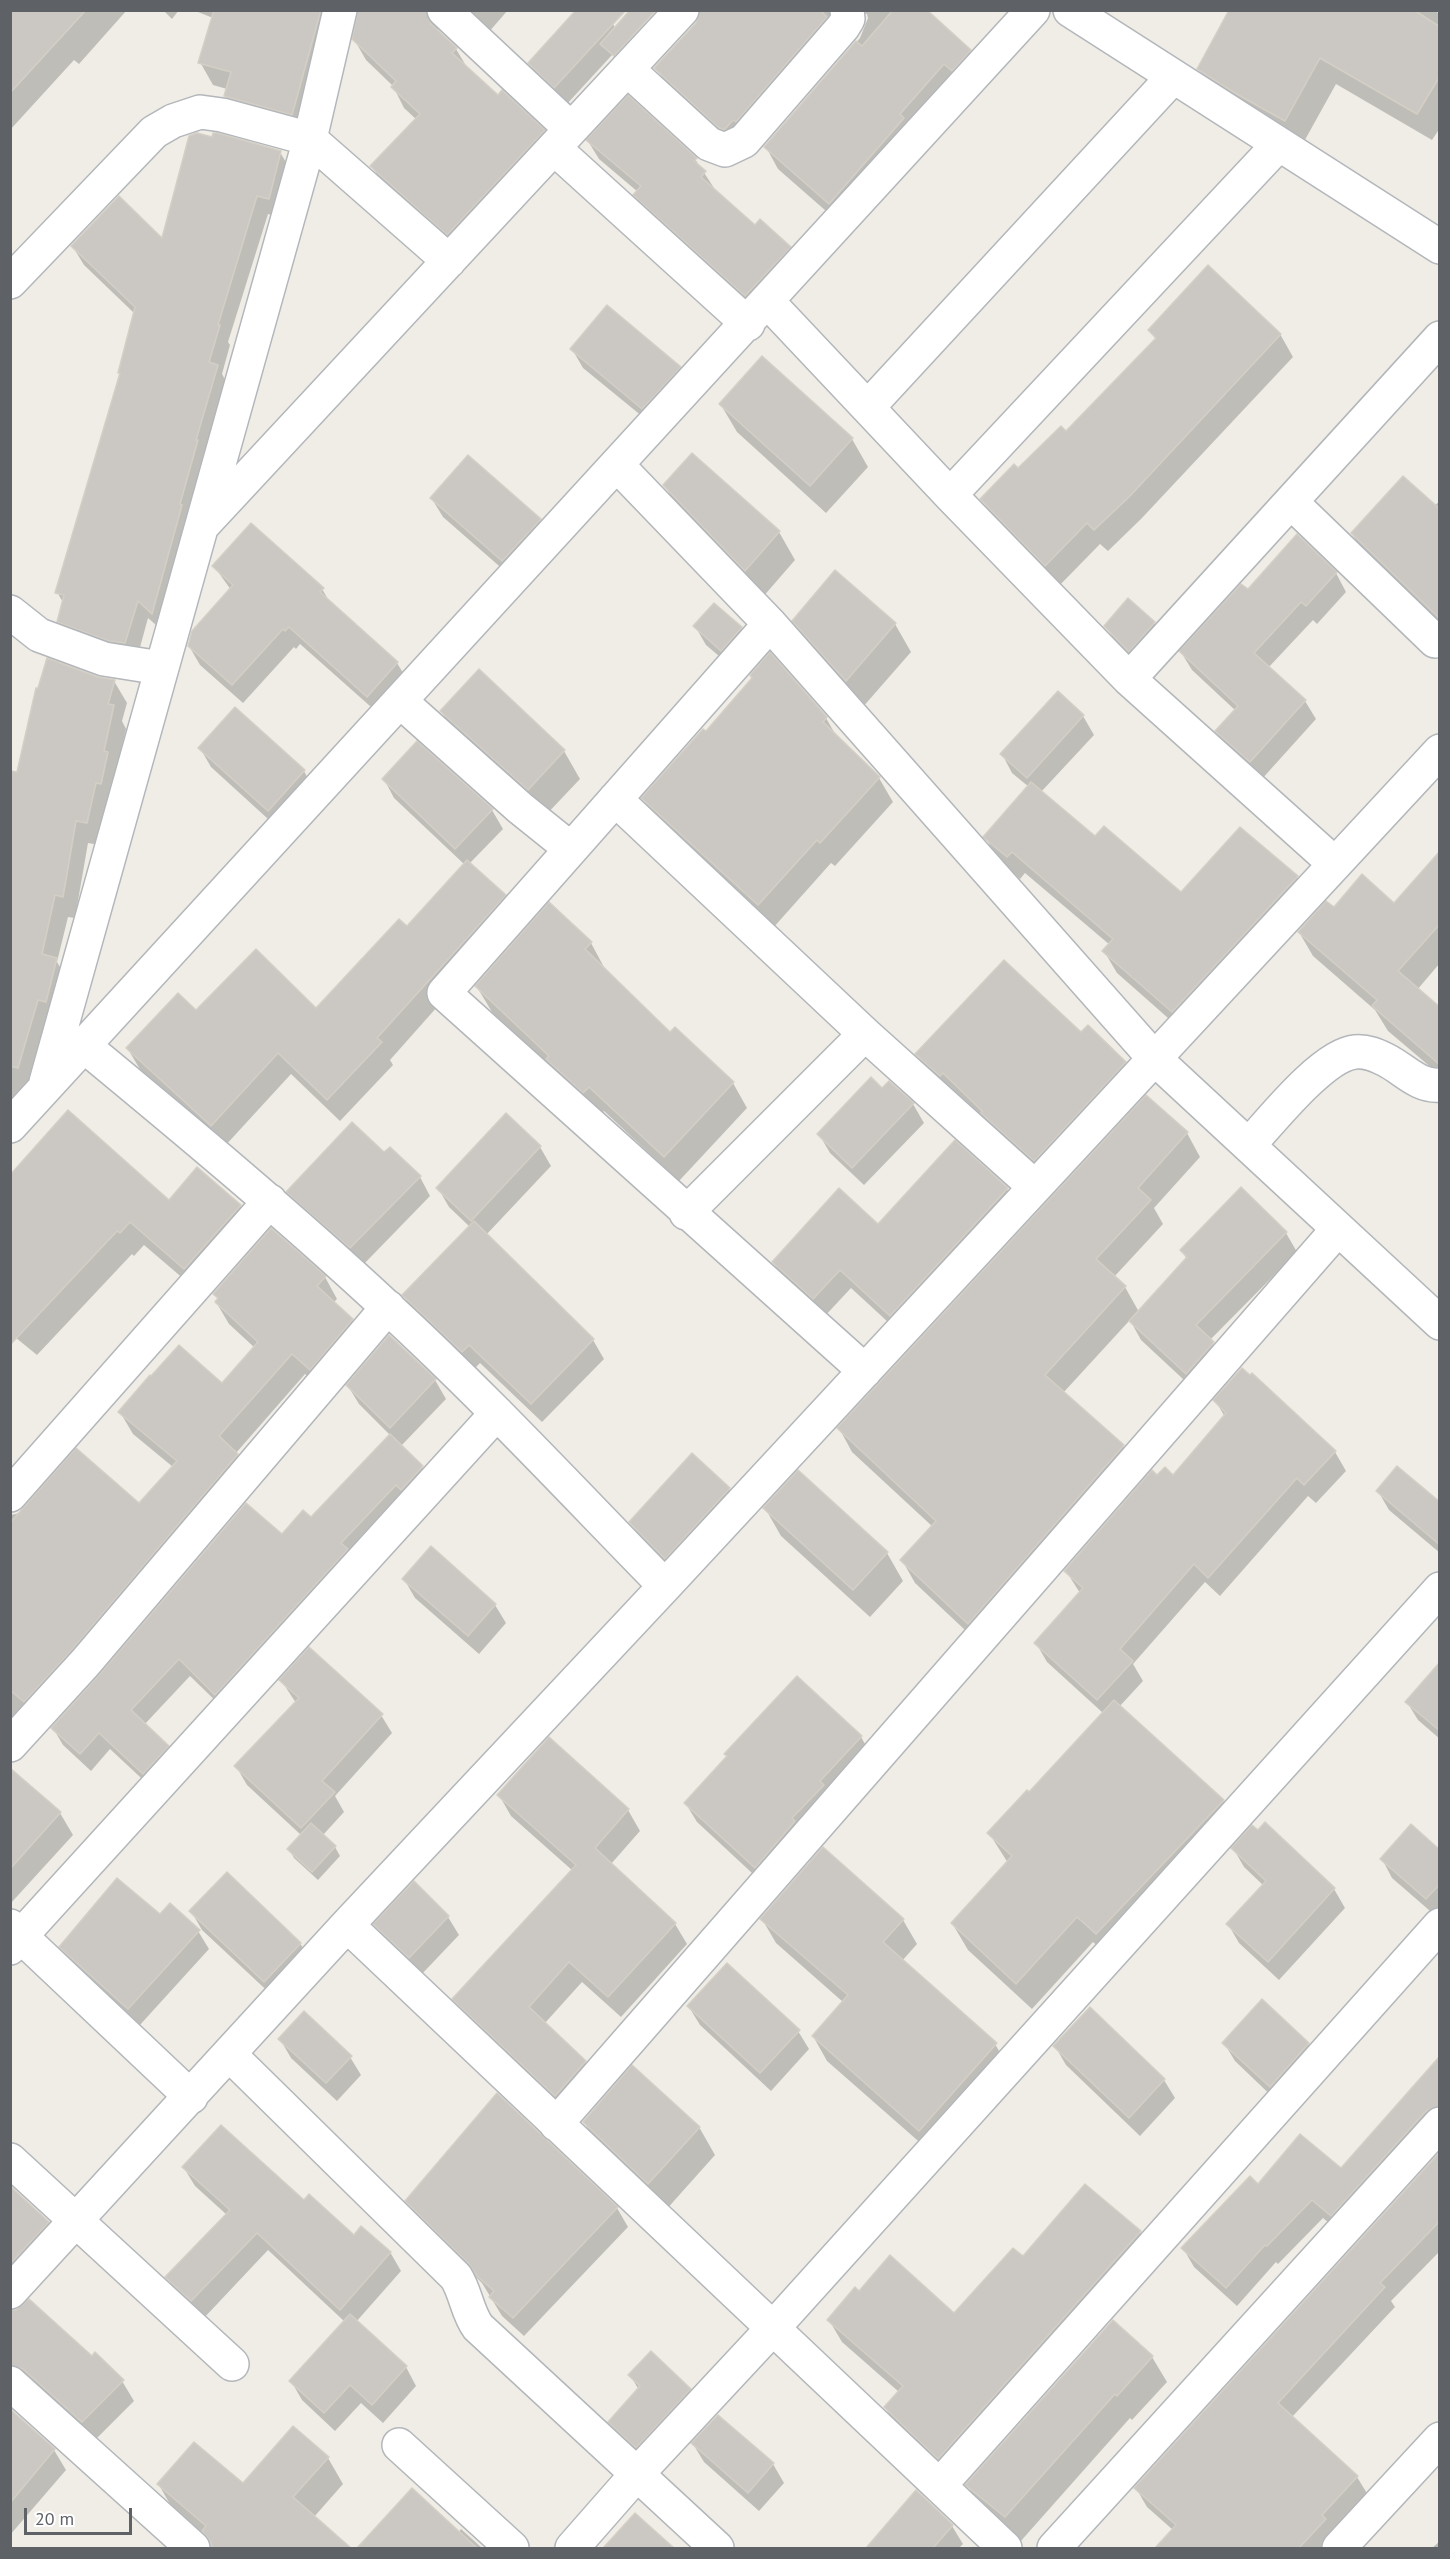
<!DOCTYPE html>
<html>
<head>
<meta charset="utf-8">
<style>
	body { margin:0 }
	#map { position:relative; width:1450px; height:2559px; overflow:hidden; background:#efede6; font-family:"PT Sans",sans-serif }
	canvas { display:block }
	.frame { position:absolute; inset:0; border:12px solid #5e6166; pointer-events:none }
	.scale { position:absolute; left:24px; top:2508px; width:108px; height:27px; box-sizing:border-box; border:3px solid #5e6166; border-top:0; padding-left:8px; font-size:18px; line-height:21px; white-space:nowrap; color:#5e6166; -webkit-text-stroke:4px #fff; paint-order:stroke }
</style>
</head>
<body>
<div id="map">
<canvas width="1450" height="2559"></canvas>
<div class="frame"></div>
<div class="scale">20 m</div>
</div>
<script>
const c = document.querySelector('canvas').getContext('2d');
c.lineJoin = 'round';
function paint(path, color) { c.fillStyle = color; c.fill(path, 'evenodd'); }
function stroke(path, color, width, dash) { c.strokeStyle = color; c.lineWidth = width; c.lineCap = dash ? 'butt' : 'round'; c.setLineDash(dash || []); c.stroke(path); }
paint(new Path2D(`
	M10,10h117l-48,54 -5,-4 -64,70z
	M163,10h16l-7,9z
	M193,10h147l-35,127 -66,-18 -14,-23 2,-7 -14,-4 -13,-23 13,-44z
	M361,10h147l-20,23 -47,-15 -4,13 19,18 12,20 30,28 46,34 11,21 -95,102 -76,-67 -12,-21 45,-46 -13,-12 -11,-22 -27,-26 -12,-21z
	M599,10l14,14 11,18 -58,63 -26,-23 -11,-19z
	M709,10h216l45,41 12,22 -140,152 -64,-56 -12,-22 94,-109 8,-20 -1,-4 -8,-1 -122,138 -67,-59 -12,-22z
	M1231,10h205l4,7v111l-8,12 -96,-56 -35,63 -86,-51 -16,-27z
	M588,141l107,18 21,32 39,36 35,20 10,19 -43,48 -111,-100 -11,-19 3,-3 -39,-33z
	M280,152l11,19 -12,46 -11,-3 -40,128 2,3 -8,29 6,11 -65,246 -15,-13 -12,44 -67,-22 -10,-19 5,-17 -7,-12 64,-216 -1,-4 14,-59 -50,-48 -11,-18 90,-7z
	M1150,330l130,4 13,23 -152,162 -33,32 -8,-7 -42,43 -63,-66 -13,-22 84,-65 90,-94z
	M572,349l108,19 10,18 -36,40 -71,-58z
	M721,405l131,34 16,28 -42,46 -89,-81z
	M692,455l87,77 16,28 -33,38 -81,-84 -16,-28z
	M432,499l108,21 11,19 -37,40 -71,-62z
	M1440,501v127l-74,-71 -14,-23 82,-28z
	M214,566l108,23 9,15 66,59 11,18 -29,33 -79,-70 -4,5 -2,-2 -51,56 -43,-38 -11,-19 42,-56z
	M835,573l60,51 16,28 -49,56 -52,-59 -16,-28z
	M1336,573l10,19 -29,32 -4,-4 -45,48 37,33 11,18 -55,61 -33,-30 -11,-18 19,-21 -44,-41 -11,-18 67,-61z
	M1129,600l25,23 11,19 -25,27 -23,-24 -11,-19z
	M715,605l26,23 11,19 -19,21 -27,-23 -11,-19z
	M97,678l17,3 13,22 -5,18 4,8 -27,116 -11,-2 -13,75 -7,-1 -11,45 12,20 -44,128 -15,-4v-334l8,2z
	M441,711l123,40 16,28 -36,38 -86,-78z
	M1083,716l11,19 -53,57 55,46 85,57 60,-66 56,48 13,22 -125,134 -68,-60 -13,-22 6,-6 -85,-72 -5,6 -22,-20 -13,-22 44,-50 -17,-14 -10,-19z
	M826,718l12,21 41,39 14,24 -58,64 -4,-3 -58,65 -116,-106 -14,-24 63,-64z
	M417,744l75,66 11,19 -34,35 36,32 12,21 -127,143 3,5 -53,56 -49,-47 -67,73 -83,-76 -13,-22 68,-37 120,-2 91,-81 58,-64 -71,-67 -10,-19z
	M200,748l104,23 10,19 -35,39 -68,-62z
	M1440,877v86l-23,27 23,19v66l-52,-44 -13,-21 -62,-54 -14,-24 35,-23 60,-4z
	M591,943l14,26 65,65 63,49 14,25 -68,73 -75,-70 -6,6 -106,-105 -15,-25z
	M1081,1035l43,28 16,28 -89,97 -118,-106 -16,-28z
	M889,1083l24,21 11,19 -60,62 -34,-32 -11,-19 63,-43z
	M506,1116l34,31 11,19 -65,69 107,105 11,19 -62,63 -62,-59 -7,7 -58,-56 -11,-18 66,-69 -21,-20 -11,-19z
	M1187,1133l13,24 -46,51 9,16 -49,53 11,10 14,25 48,-52 -5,-10 104,-17 11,19 -87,88 14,22 -27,30 -56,-52 -11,-20 -67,73 60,53 13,24 -154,176 -67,-63 -13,-23 31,-33 -81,-75 -13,-24z
	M955,1142l52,47 11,19 -117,126 -50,-46 -27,29 -40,-36 -11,-19 105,-36z
	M384,1155l36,22 10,19 -68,70 -63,-56 -11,-18z
	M197,1169l43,37 14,24 -55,62 -55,-47 -10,11 -2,-2 -95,101 -27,-22v-155l159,24z
	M325,1277l12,22 -4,4 19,17 13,21 -42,49 -18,-16 -69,79 14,23 -240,276v-237l6,-1 9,-5 115,-4 33,-38 -40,-33 -13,-22 102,-27 33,-37 -26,-24 -13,-22 2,-2 -3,-6z
	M389,1337l46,43 11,19 -45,47 21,21 10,18 -206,226 -36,-35 -46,49 24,22 10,17 -24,26 -44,-41 -19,22 -28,-26 -10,-17 229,-192 30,-17 78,-84 -31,-31 -11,-18z
	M1215,1400l120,52 11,19 -30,32 -8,-7 -88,100 -15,-14 -72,82 10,17 -24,26 104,94 15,26 -126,132 -19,-17 -61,67 -64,-59 -16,-27 56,-60 -19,-30 40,-39 74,-81 -56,-51 -11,-19 44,-50 -14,-22 92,-94h15l52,-60z
	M692,1455l37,34 11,19 -64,68 -34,-35 -11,-19z
	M1378,1491l62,13v49l-51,-43z
	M765,1508l122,45 16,28 -33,36 -89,-81z
	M404,1579l91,26 11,18 -27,31 -64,-56z
	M1440,1670v69l-22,-19 -11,-18z
	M798,1678l63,59 11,19 -106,130 -69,-64 -11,-18z
	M281,1680l100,35 11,18 -57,63 9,16 -21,23 12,12 5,9 -22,24 -24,-22 -5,-9 12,-14 -54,-50 -11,-19 60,-63z
	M550,1739l78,71 12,21 -29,33 64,60 12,20 -66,73 -39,-35 -37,41 40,39 12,20 -29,34 -102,-96 -12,-21 119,-128 -62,-55 -12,-21z
	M10,1772l50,41 13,22 -62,68z
	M1265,1824l69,65 11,19 -66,72 -40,-37 -11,-19 36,-38 -20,-19 -11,-19z
	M1440,1852v63l-3,2 -45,-39 -10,-19z
	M191,1911l109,32 11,19 -35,37 -74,-69z
	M160,1916l38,15 11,18 -70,77 -67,-60 -11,-19z
	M448,1917l11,18 -39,41 -34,-33 -11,-19z
	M762,1919l141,1 14,24 -15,17 93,83 14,24 -76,86 -106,-93 -14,-25 30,-34 -67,-59z
	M1262,2001l46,43 11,19 -38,42 -46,-44 -11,-18z
	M689,2007l109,24 11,18 -38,42 -71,-66z
	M280,2039l70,18 11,18 -24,26 -46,-43z
	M1055,2046l109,34 11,18 -35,38 -74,-71z
	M1440,2082v46l-98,106 -19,-16 -45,46 -2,-2 -39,44 -43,-39 -11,-19 75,-62 83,-15z
	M497,2095l120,113 11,19 -104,109 -22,-20 -20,-33 -64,-63 -11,-19z
	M584,2122l115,5 16,28 -50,56 -65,-61z
	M1440,2155v96l-49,50 4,6 -103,110 65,60 11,18 -42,53h-168l15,-18 -26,-23 -11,-19z
	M184,2168l120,34 50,35 36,15 11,19 -45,51 50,45 10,19 -33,37 -22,-20 -26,28 -33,-31 -11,-19 54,-59 -77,-72 -65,69 -25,-23 -11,-19 60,-62 -32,-29z
	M1085,2186l55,46 13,22 -201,226 -54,-50 -13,-23 14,-15 -57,-50 -13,-22 30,-27 96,22 68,-56z
	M10,2187l38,35 12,20 -50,54z
	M10,2312l82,46 30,23 12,20 -40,40 -84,-53z
	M1152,2357l15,25 -35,38 -2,-2 -110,124 -38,-32 -15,-25z
	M630,2375l60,15 10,18 -53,57 -26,-24 -11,-19 29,-32z
	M10,2411l44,39 12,20 -56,65z
	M693,2444l80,20 11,19 -25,28 -55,-49z
	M328,2458l15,26 -29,33 35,31h-136l-3,-6 -36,-31 -15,-26 84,1z
	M917,2492l35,34 11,18 -4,4h-91z
	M635,2515l37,33h-67z
	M461,2529l21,19h-116l-3,-4 95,-11z
	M1440,2541v7h-8z`), '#0003');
const building = new Path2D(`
	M10,10h76l-76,83z
	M214,10h107l-29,105 -68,-19 7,-24 -33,-9z
	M358,10h68l5,14 26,24 -5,5 46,42 4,-5 43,40 -98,105 -77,-69 50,-52 -29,-27 5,-6 -44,-42z
	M576,10h50l-72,78 -26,-25z
	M630,10h26l-42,46 -14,-12z
	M700,10h120l7,7 -91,105 -3,-2 -9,10 -5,-2 -65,-60 42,-45z
	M893,10h34l44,40 -19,21 -8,-7 -44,50 4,4 -75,86 -65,-57 92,-106 6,5z
	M1229,10h185l26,17v49l-23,38 -97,-56 -35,63 -50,-28 -38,-24z
	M628,95l69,63 -3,3 12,10 -5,6 54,48 5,-6 31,28 -46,49 -112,-101 8,-9 -55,-46z
	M197,133l15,4 1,-4h5l63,18 -12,48 -12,-3 -39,129h2l-11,37 9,3 -22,75h2l-18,64 2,1 -30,109 -14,-13 -13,42 -16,-2 -52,-19 7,-27 -9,-2 65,-220h-2l17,-66 -64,-61 48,-50 43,42 27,-102z
	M1208,265l73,69 -152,163 -35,33 -7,-7 -42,43 -65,-67 34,-35 4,4 43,-42 5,5 90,-93 -8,-8z
	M607,305l74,62 -39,42 -72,-60z
	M762,356l91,82 -43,48 -91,-82z
	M692,453l88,78 -35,40 -82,-86z
	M468,455l73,64 -39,42 -72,-63z
	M1403,476l37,33v110l-89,-86z
	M251,523l73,65 -4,4 78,70 -31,35 -78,-70 -4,4 -2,-2 -51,56 -44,-39 4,-15 41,-46 -21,-19z
	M1297,534l40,38 -31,34 -5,-4 -47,51 52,47 -56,62 -35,-31 23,-25 -59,-55 62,-67 7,5z
	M835,570l61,53 -50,58 -54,-60z
	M1128,598l27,24 -26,30 -25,-26z
	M714,603l28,24 -21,24 -28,-25z
	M770,652l57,65 -4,5 57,55 -60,66 -3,-3 -59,65 -117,-107 62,-69 3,2 46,-53 -2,-3z
	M47,658l51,19 17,3 -7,24 6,1 -10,46 4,1 -7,32 -5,-1 -9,40 -11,-2 -13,76 -8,-2 -13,59 15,4 -11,44 -8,-2 -20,68 -8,-2v-295l7,1 19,-84h2z
	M479,669l86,81 -37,40 -88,-79z
	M1058,691l26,24 -57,63 -27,-24z
	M235,707l70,63 -37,41 -70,-63z
	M417,741l76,68 -38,40 -73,-70z
	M1031,782l64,54 9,-10 77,66 59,-65 58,49 -126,136 -70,-61 11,-12 -101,-87 -5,5 -24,-20z
	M1440,851v73l-42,47 42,36v58l-68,-59 5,-6 -79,-68 28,-31 8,6 28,-33 32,29z
	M467,860l39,35 -129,143 5,4 -55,58 -49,-47 -67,73 -85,-78 52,-55 18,17 60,-61 60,59 83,-89 8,7z
	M549,902l43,40 -7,7 85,83 5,-5 59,55 -70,75 -75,-70 -6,6 -37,-34 3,-3 -74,-70z
	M1004,960l77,72 7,-7 38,37 -92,99 -53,-48 1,-2 -39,-38 -3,3 -25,-22z
	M871,1077l11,11 7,-7 25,22 -62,65 -35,-34z
	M1146,1095l42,37 -50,56 13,12 -55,59 30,27 -81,89 79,70 -156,179 -68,-64 36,-39 -99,-93z
	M68,1110l101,90 28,-33 44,38 -57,64 -54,-47 -10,11 -3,-2 -107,114v-170z
	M506,1113l35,33 -70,75 -35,-33z
	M352,1122l32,30 6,-5 31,29 -71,72 -64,-56z
	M955,1140l53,48 -118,128 -50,-46 -27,29 -41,-37 67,-74 39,36z
	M1241,1187l46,45 -91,93 18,17 -28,32 -57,-53 58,-64 -7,-7z
	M474,1221l120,118 -63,65 -62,-59 -7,7 -60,-57z
	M271,1228l55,48 -9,10 36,33 -43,51 -18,-16 -73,82 19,18 -167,197 -47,51 -14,-12v-167l66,-75 63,55 38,-42 -59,-49 32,-37 1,1 28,-31 43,38 36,-41 -43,-40 3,-4 -5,-4z
	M389,1335l47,44 -46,49 -44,-43z
	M1242,1368l8,7 2,-2 84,78 -32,34 -7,-7 -89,100 -14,-14 -74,85 13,12 -36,39 -63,-57 49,-55 -19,-17 88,-101 5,5 8,-8 8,8 53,-62 -13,-13z
	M390,1434l33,32 -22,24 -5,-5 -55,58 7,6 -133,146 -36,-36 -48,51 38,36 -26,28 -44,-41 -19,21 -29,-26 48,-53 147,-172 36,31 21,-24 8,7z
	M692,1453l38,35 -65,71 -36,-37z
	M1397,1466l43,36v43l-64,-54z
	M798,1470l90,82 -35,38 -90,-82z
	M431,1546l65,58 -28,32 -66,-57z
	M309,1647l74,67 -61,67 13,11 -34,36 -67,-62 65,-68 -20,-18z
	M1440,1662v69l-35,-29z
	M797,1676l65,60 -42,45 4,4 -32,33 3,3 -40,47 -71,-65 43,-47 -3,-2z
	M1114,1700l110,100 -128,134 -19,-17 -61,67 -65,-61 61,-67 -25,-23 40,-43 2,2z
	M549,1737l80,72 -34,39 81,75 -68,74 -39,-35 -40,45 57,54 -31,35 -103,-97 124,-134 -79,-70z
	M10,1768l51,44 -51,57z
	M1265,1822l70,66 -67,74 -42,-38 40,-43 -35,-33 21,-23 6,5z
	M311,1823l25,23 -24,26 -25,-23z
	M1411,1824l29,26v34l-14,15 -46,-40z
	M823,1847l81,72 -21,23 114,101 -78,88 -107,-95 36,-41 -88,-76z
	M227,1872l74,71 -37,39 -75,-71z
	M117,1878l43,36 10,-11 30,27 -72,79 -69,-62z
	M414,1881l35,35 -40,42 -36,-34z
	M727,1963l73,67 -40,43 -73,-67z
	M1262,1999l47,44 -39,44 -48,-44z
	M1090,2007l75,72 -36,39 -76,-72z
	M304,2011l48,45 -26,27 -48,-44z
	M1440,2056v50l-14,5 -95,105 -19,-16 -45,46 -2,-1 -39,43 -45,-40 69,-72 8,8 42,-50 41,34z
	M632,2065l68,62 -52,57 -65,-62z
	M497,2093l121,114 -105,111 -24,-21 5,-6 -17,-15 -8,-12 -64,-63z
	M221,2125l83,75 5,-6 45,41 7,-9 30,26 -51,58 -83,-77 -66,68 -26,-24 65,-67 -48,-43z
	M1440,2152v69l-60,62 5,4 -107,116 80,73 -36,39 4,4 -27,29h-144l21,-23 -42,-37z
	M1085,2184l56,47 -203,228 -54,-52 19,-21 -76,-66 28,-33 4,4 31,-36 64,58 59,-65 10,8z
	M10,2186l39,36 -39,42z
	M29,2299l63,57 3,-4 29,28 -42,42 -59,-53 -13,-4v-55h6z
	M350,2314l57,52 -35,39 -22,-20 -26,28 -35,-32z
	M1113,2320l40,36 -36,40 -2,-2 -110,123 -40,-32z
	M651,2351l40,38 -55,59 -28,-26 32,-36 -12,-11z
	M10,2409l45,40 -45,54z
	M718,2415l56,48 -26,30 -57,-50z
	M293,2426l36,31 -36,40 58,51h-139l-1,-6 -9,-11 4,-5 -49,-42 37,-42 49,41z
	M412,2488l65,60h-120z
	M916,2490l37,35 -20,23h-67z
	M635,2513l39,35h-71z`);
paint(building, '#cbc8c4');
stroke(building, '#d4cfc5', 1.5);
const minor = new Path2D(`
	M444,10l127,119
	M1070,10l370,237
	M627,69l82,75 16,6 19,-9 99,-114 5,-8 -1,-9
	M554,148l194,176
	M10,282l144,-150 19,-11 27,-9 22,3 88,24 139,122
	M768,302l182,193 329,-351
	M868,407l305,-330
	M617,465l153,159 384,434 286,265
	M950,495l179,184
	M1291,502l144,139
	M203,525l479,-515
	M10,612l29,23 65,24 57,9
	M770,624l-326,369 421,378
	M400,701l120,107 51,41
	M615,799l250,235 170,153
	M1335,864l-206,-185 311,-341
	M83,1045c103,85 205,170 303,261 97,89 187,186 279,280
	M46,1082l264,-943 30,-129
	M10,1126l1023,-1116
	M1249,1145c22,-24 74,-90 106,-93 12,-1 21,3 31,8 18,9 32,27 54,25
	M686,1213l179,-179
	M10,1495l260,-294
	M10,1745l75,-82 303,-356
	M347,1925l658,623
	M10,1926l181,171
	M10,1948l487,-535
	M229,2054l227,223c10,16 11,35 22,50l239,221
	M556,2124l782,-895
	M10,2160l222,204
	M10,2292l337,-367 318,-339 775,-835
	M10,2383l183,165
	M399,2445l113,103
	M940,2485l500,-560
	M572,2548l64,-73 137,-147 667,-739
	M1054,2548l386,-424
	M1339,2548l101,-109`);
stroke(minor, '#b3b6ba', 36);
stroke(minor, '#fff', 33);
</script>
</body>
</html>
